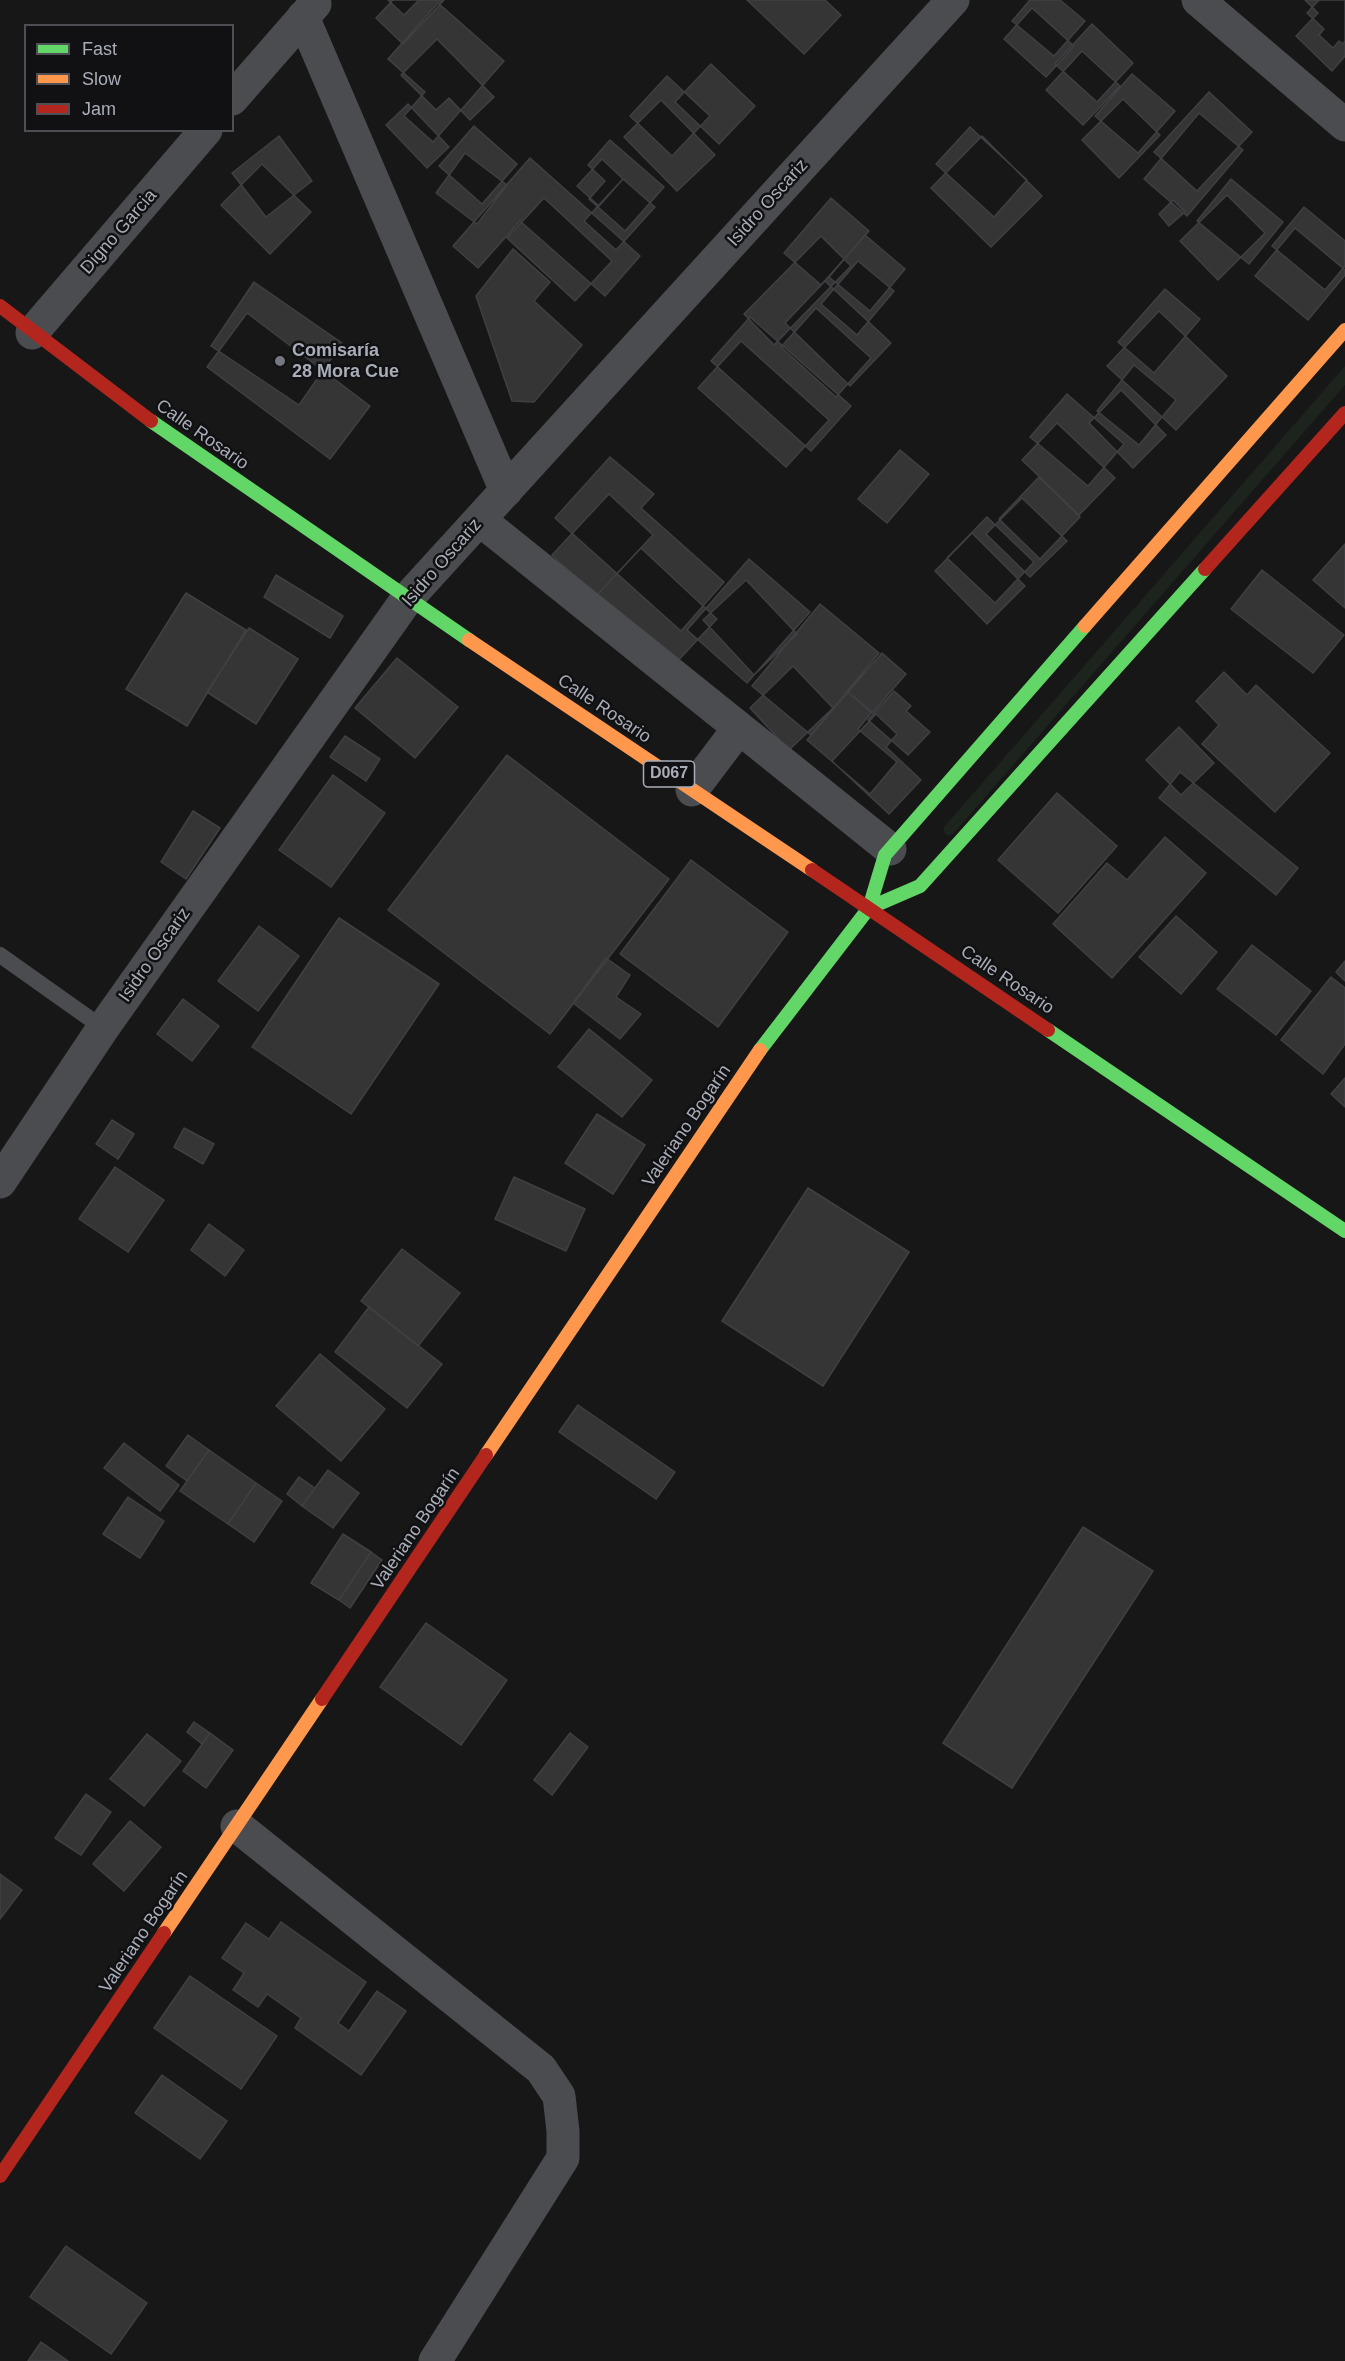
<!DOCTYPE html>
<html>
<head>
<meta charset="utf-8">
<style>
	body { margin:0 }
	#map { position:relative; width:1345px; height:2361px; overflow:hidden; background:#171717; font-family:Arial,sans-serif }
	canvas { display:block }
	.legend { position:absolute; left:24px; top:24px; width:210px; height:108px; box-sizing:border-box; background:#111113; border:2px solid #4d4f55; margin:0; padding:8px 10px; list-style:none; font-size:18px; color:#a8adb8 }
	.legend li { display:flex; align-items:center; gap:12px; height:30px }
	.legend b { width:30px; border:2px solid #4d4f55 }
</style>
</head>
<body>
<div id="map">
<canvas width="1345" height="2361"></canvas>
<ul class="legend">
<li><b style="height:8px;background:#63d668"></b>Fast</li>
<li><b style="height:8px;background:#ff974d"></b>Slow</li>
<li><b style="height:8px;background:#b3261e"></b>Jam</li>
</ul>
</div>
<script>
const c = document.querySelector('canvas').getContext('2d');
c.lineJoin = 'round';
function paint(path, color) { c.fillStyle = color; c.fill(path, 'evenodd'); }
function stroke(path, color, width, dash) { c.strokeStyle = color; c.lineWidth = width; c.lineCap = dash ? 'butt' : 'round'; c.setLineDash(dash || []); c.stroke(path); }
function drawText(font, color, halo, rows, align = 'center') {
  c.font = font + ' Arial,sans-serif'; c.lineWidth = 5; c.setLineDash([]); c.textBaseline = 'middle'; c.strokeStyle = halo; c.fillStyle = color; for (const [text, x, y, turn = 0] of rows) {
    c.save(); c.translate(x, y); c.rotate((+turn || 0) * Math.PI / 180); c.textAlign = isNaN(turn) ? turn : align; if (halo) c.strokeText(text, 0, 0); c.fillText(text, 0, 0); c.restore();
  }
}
paint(new Path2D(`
	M1345,366v19l-392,449 -5,2 -4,-4v-5z`), '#1d241e');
const building = new Path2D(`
	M388,0h31l-15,15z
	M393,0h51l-41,44 -27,-26z
	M747,0h78l16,15 -37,39z
	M1030,0h30l25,21 -31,35 -42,-35z
	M1319,0h26v41l-2,3 -4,-3 -6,7 -14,-13 5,-6 -17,-16z
	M1345,0v56l-13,15 -36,-35 22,-23 -13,-13z
	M438,3l66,58 -71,81 -29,-26 21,-24 -37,-33z
	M1032,8l42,38 -28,31 -42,-38z
	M1092,24l41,39 -36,39 -42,-38z
	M437,39l57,58 -24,23 -21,-22 -13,12 -35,-35z
	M1082,51l38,35 -37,39 -37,-35z
	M711,64l44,42 -36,38 -44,-42z
	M1132,74l43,37 -37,42 -43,-37z
	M667,76l43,40 -38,40 -42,-40z
	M1209,92l43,40 -55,59 -43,-39z
	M1123,99l37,36 -41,43 -37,-38z
	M661,100l54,55 -38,36 -53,-54z
	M408,104l41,43 -22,21 -41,-43z
	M1199,113l44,37 -56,66 -43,-37z
	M474,126l43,38 -35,40 -43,-38z
	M970,127l57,53 -33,37 -58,-53z
	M279,136l33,45 -46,36 -34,-44z
	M982,136l60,60 -51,51 -60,-59z
	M610,140l54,47 -39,44 -36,-32 16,-18 -17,-16z
	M465,153l42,32 -30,39 -41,-31z
	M530,158l110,98 -35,40 -85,-75 -42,47 -25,-22z
	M602,159l21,20 -24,27 -22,-20z
	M262,164l49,48 -41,42 -49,-49z
	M623,179l32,28 -39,43 -32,-29z
	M1231,179l52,43 -34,42 -52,-43z
	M1227,195l38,38 -47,47 -38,-39z
	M544,198l68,63 -37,40 -68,-63z
	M831,198l38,33 -48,54 -37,-32z
	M1173,200l12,12 -16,14 -10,-12z
	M1304,207l41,34v25l-20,24 -53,-44z
	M1295,228l50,42v5l-37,45 -53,-44z
	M865,235l40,34 -35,42 -41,-34z
	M821,236l30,30 -77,79 -30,-31z
	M513,249l37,33 -16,19 48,44 -48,57 -22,-1 -36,-105z
	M858,261l36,30 -37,44 -36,-31z
	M825,281l66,62 -41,43 -65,-63z
	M254,282l88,61 -43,62 -88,-59z
	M1165,289l35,30 -46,54 -36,-31z
	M816,308l55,50 -35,39 -55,-50z
	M1159,311l68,65 -51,54 -69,-64z
	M247,313l123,93 -40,53 -123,-92z
	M750,317l101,89 -40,45 -100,-90z
	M741,341l88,79 -43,47 -88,-79z
	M1134,365l42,35 -37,45 -42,-34z
	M1121,390l45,45 -33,33 -44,-45z
	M1067,394l57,50 -36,42 -58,-49z
	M1057,423l58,55 -36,37 -57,-55z
	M900,450l29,24 -42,49 -29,-24z
	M610,457l44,37 -13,14 83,74 -43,49 -126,-113z
	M1039,477l41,40 -40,42 -41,-40z
	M609,494l44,41 -57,61 -44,-41z
	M1022,498l45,43 -37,36 -44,-43z
	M987,517l47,45 -39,41 -48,-45z
	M972,533l53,53 -38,38 -52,-53z
	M1345,544v64l-32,-28z
	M641,548l76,71 -45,48 -76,-71z
	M749,559l61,53 -63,71 -60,-53z
	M1262,570l82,65 -31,38 -82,-64z
	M276,575l67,41 -13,22 -66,-41z
	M746,580l51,54 -43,41 -51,-55z
	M186,593l60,37 -59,96 -61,-37z
	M820,604l59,49 -68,82 -59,-49z
	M249,628l49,31 -42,65 -49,-32z
	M882,653l24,21 -34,39 -24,-21z
	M397,658l61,49 -43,51 -60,-50z
	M793,666l40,42 -44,42 -39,-42z
	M1224,672l23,23 9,-10 74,68 -55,59 -73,-68 17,-19 -23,-24z
	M894,691l17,15 -5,5 24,21 -22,23 -40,-35z
	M848,692l24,20 -14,17 39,33 -27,32 -63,-54z
	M876,714l21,20 -11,13 35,33 -32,34 -57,-53z
	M1179,727l35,36 -33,32 -35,-35z
	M345,736l35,23 -14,22 -36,-24z
	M507,755l162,124 -119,155 -162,-124z
	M1180,772l118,96 -22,27 -117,-97z
	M333,775l52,38 -54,74 -52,-37z
	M1057,793l60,53 -59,67 -60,-53z
	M193,811l27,17 -34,51 -25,-17z
	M1165,837l41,36 -94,105 -59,-54 54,-61 20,17z
	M691,860l97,72 -70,95 -98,-73z
	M1176,916l41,36 -36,42 -42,-37z
	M339,918l100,66 -88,130 -99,-67z
	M259,926l40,30 -41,55 -40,-30z
	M1252,945l59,46 -35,44 -59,-46z
	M606,958l24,17 -14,22 25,17 -21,25 -47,-36z
	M1345,961v20l-9,-9z
	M1331,977l14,11v56l-22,30 -42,-34z
	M183,999l36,27 -27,35 -35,-27z
	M589,1029l63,51 -30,37 -64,-50z
	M1345,1078v29l-14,-13z
	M597,1114l48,31 -32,49 -48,-31z
	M112,1120l22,14 -16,25 -22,-15z
	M184,1128l30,16 -11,20 -29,-17z
	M115,1167l49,33 -36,52 -49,-33z
	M514,1177l71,32 -19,42 -71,-32z
	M808,1188l101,64 -86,134 -101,-65z
	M209,1224l35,26 -19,26 -34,-26z
	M402,1249l58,44 -42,53 -57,-45z
	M369,1307l73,57 -35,44 -72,-56z
	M320,1354l65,55 -44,52 -65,-55z
	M578,1405l97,67 -19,27 -97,-67z
	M188,1435l21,15 -22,31 -21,-15z
	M124,1443l55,42 -19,26 -56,-43z
	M209,1450l47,33 -28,41 -48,-33z
	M328,1470l31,23 -26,35 -31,-22z
	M299,1477l16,11 -13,18 -15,-12z
	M256,1483l26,18 -28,41 -26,-18z
	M128,1497l36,24 -24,37 -37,-24z
	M1083,1527l70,44 -141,217 -69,-45z
	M343,1534l28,18 -32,48 -28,-17z
	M371,1552l11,8 -32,48 -11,-8z
	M426,1623l81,57 -46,65 -81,-58z
	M194,1722l16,11 -8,11 -15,-12z
	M210,1733l23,17 -27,38 -23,-17z
	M570,1733l18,14 -36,48 -18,-15z
	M147,1734l34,27 -37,45 -34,-27z
	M86,1794l25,18 -30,43 -26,-17z
	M130,1821l31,26 -37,44 -31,-27z
	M0,1874l22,16 -22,29z
	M281,1922l85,60 -28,41 11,8 28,-40 29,20 -45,64 -66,-47 6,-10 -34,-24 -9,13 -25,-17 11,-17 -22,-15 24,-35 23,16z
	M190,1976l87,60 -36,53 -87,-61z
	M162,2075l65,46 -27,38 -65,-46z
	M66,2246l81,57 -36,51 -81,-57z
	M41,2342l27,19h-40z`);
paint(building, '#353536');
stroke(building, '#3f4043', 1.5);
stroke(new Path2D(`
	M0,955l103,73`), '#4b4c50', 16);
stroke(new Path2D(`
	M1198,0l147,125
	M303,17l203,474
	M232,99l83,-95
	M32,333l174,-203
	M480,520l410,329
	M692,790l47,-62
	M0,1182l103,-154 304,-429 546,-599
	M237,1826l304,243 18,27 4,35v27l-128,203`), '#4b4c50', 33);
stroke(new Path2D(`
	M151,421l318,219
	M869,908l51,-22 285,-317
	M1048,1030l297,201
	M760,1050l109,-142 16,-53 200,-229`), '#63d668', 14);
stroke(new Path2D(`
	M1085,626l260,-296
	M469,640l343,230
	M486,1455l274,-405
	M164,1933l158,-234`), '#ff974d', 14);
stroke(new Path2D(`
	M0,306l151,115
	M1205,569l140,-156
	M812,870l236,160
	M322,1699l164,-244
	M0,2176l164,-243`), '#b3261e', 14);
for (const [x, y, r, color] of [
	[280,361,6,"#757880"]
]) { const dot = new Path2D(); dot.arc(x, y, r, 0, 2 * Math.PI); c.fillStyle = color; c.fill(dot); stroke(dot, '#111113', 2); }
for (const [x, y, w] of [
	[669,774,51]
]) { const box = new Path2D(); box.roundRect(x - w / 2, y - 13, w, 26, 4.5); c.fillStyle = '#111113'; c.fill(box); stroke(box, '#a8adb8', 1.5); }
drawText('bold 16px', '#a8adb8', null, [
	["D067",669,774]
]);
drawText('18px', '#a8adb8', '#111113', [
	["Isidro Oscariz",768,203,-48],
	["Digno Garcia",119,232,-49],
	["Calle Rosario",202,435,35],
	["Isidro Oscariz",442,563,-49],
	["Calle Rosario",604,709,34],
	["Isidro Oscariz",155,955,-55],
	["Calle Rosario",1007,980,34],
	["Valeriano Bogarín",687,1126,-56],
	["Valeriano Bogarín",416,1529,-56],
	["Valeriano Bogarín",144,1932,-56]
]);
drawText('bold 18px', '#a8adb8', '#111113', [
	["Comisaría",292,351],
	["28 Mora Cue",292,372]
], 'left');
</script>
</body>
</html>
